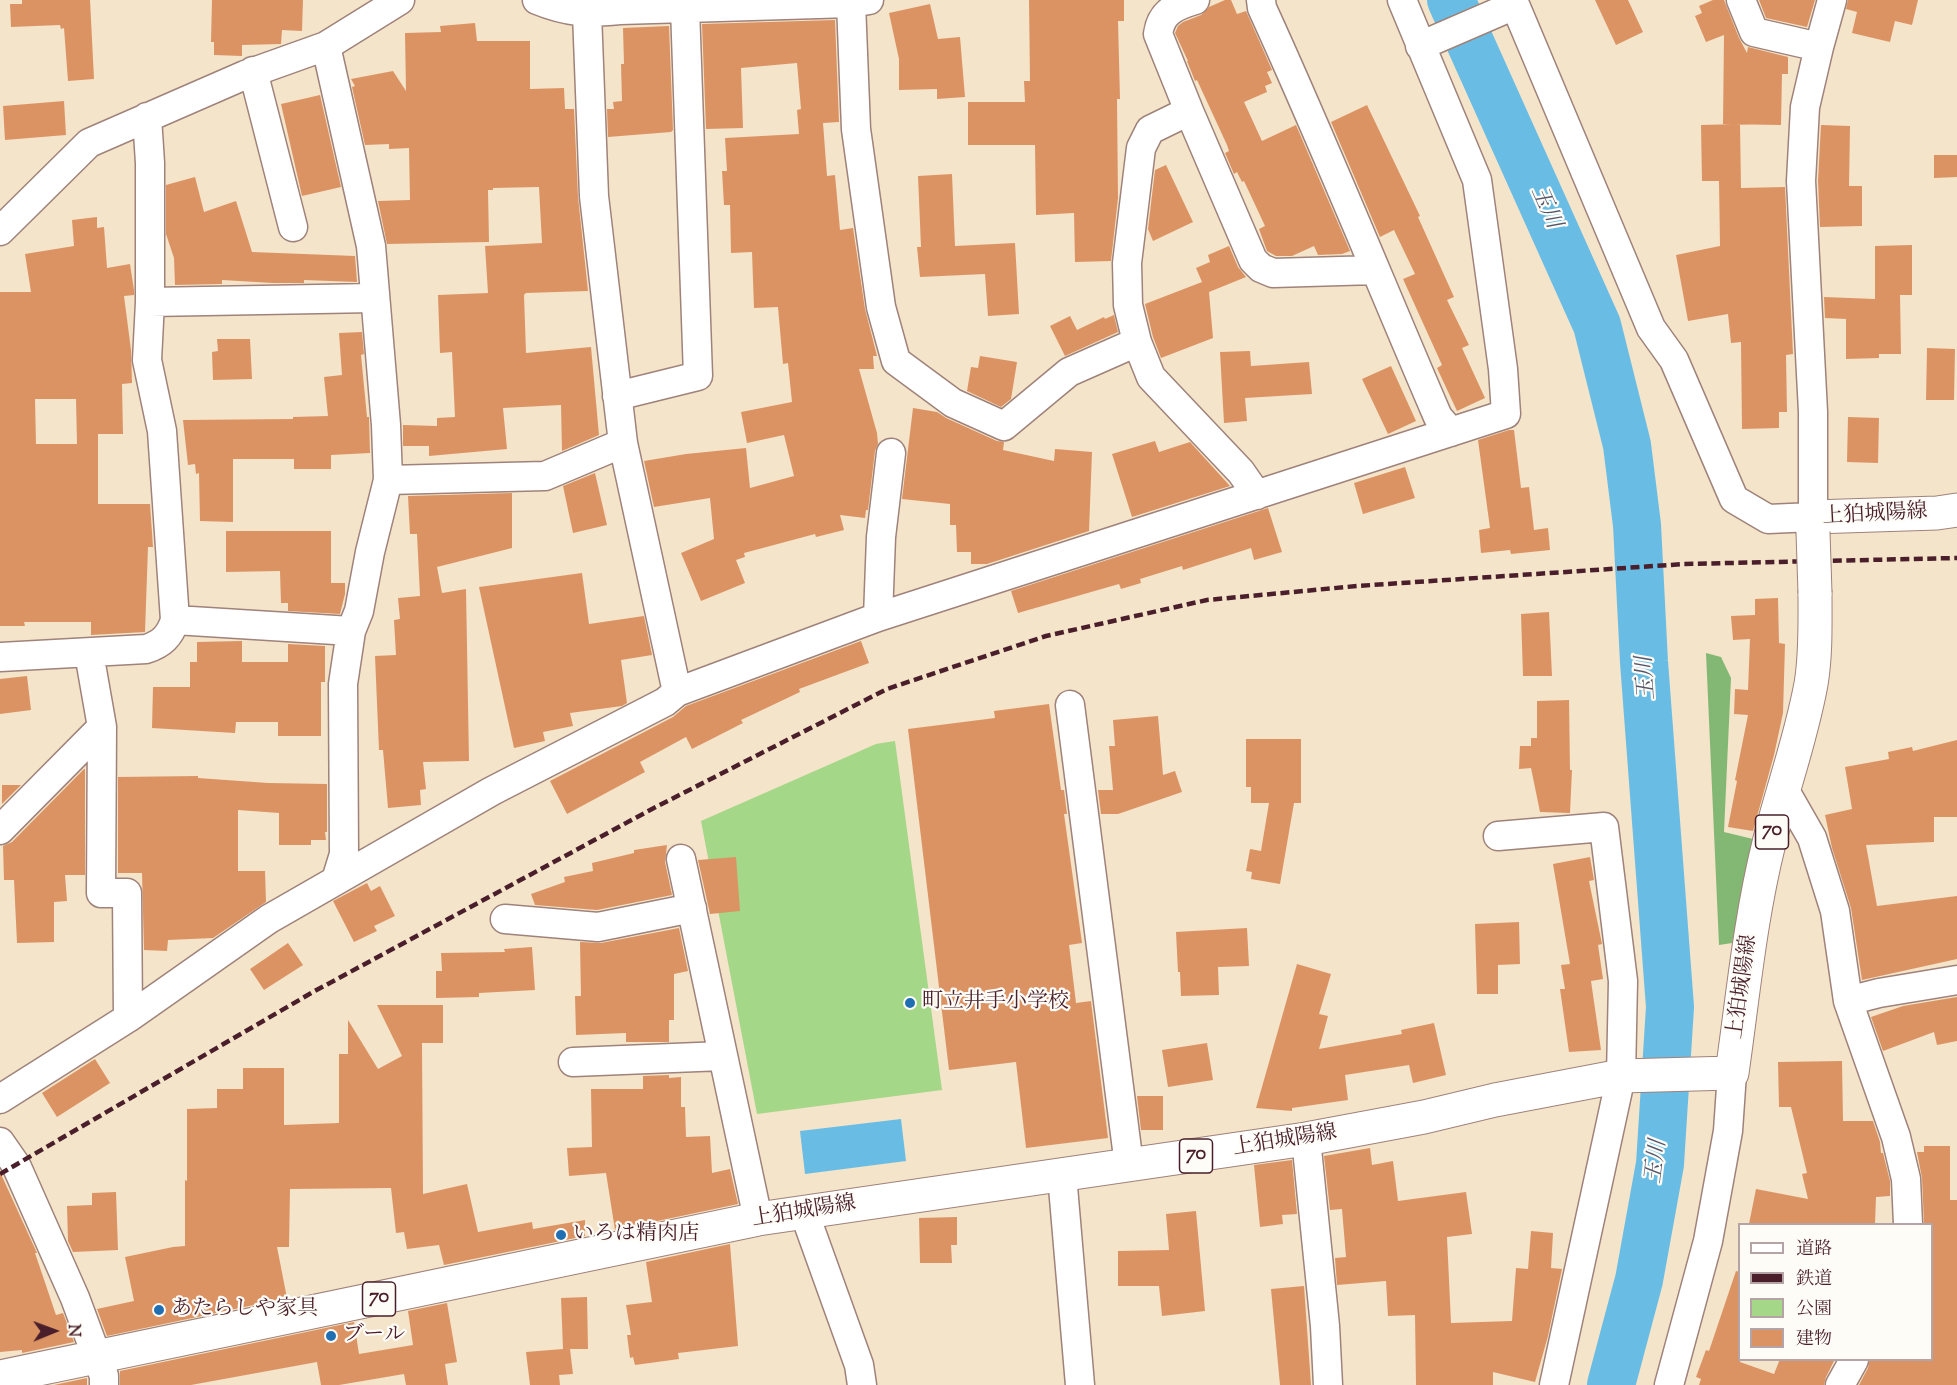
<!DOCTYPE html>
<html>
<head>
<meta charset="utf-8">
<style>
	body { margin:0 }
	#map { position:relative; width:1957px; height:1385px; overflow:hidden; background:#f4e4ca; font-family:"Sorts Mill Goudy","Noto Serif JP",serif }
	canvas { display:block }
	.legend { position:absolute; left:1738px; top:1223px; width:195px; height:138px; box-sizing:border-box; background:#fdfcf7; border:2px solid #b5a4a5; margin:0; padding:8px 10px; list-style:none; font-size:18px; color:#4a1f2b }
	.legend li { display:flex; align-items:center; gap:12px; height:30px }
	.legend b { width:30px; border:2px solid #b5a4a5 }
	.north { position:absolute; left:24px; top:1301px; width:60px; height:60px; -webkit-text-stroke:4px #fdfcf7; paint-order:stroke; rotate:89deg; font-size:16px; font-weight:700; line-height:24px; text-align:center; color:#4a1f2b }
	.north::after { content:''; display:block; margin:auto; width:21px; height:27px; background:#4a1f2b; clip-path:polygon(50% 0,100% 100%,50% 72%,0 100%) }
</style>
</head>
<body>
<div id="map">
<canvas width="1957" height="1385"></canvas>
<ul class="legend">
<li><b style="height:8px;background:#fff"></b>道路</li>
<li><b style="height:8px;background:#4a1f2b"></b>鉄道</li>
<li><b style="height:16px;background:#a4d787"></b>公園</li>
<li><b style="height:16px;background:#dc9363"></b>建物</li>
</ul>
<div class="north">N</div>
</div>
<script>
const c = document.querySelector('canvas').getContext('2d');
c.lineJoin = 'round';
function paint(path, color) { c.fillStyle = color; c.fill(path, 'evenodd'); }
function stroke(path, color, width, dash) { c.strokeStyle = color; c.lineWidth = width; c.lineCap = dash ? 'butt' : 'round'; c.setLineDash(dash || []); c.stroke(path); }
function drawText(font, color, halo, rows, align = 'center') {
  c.font = font + ' "Sorts Mill Goudy","Noto Serif JP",serif'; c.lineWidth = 4.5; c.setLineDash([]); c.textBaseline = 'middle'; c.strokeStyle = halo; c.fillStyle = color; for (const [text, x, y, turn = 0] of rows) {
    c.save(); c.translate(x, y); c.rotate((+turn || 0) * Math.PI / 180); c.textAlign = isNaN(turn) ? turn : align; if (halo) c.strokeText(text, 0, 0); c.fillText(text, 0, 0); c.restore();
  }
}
paint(new Path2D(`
	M895,741l47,349 -185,24 -56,-293 175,-77z`), '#a4d787');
paint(new Path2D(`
	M1706,653l15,4 10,21 -7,154 29,7 -21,104 -13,2z`), '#83b874');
paint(new Path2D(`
	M901,1119l5,42 -101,13 -5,-43z`), '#69bde5');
stroke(new Path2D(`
	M1451,0l146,325 30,120 10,80 7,137 26,345 -10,157 -21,116 -28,105`), '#69bde5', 48);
paint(new Path2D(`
	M22,0h68l4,79 -26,2 -4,-53 -3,1 -1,-4 -49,2 -1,-23h12z
	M212,0h91l-1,31 -20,-1 -1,14 -39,1v11l-28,-1v-13h-3z
	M1029,0h95v21h-6l2,78h-3l1,99 -7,63 -36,1 -1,-49 -38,2 -1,-70h-67v-43h57l-1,-21h6z
	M1225,0h6l6,14 9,-3 26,59 -5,2 5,11 -7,3 2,6 -23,10 18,39 34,-16 54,126 -8,3 -24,1 -4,-9 -22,10h-16l-9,-5 -8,-22 6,-3 -21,-45 -2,1 -5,-10 -3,2 -9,-21 4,-2 -2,-6 -30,-65 -2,1 -8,-20h1l-13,-28 3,-7 5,-4 18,-7 8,-8z
	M1595,0h33l15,32 -27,13z
	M1713,0h11l15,38 8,15 1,-6 40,10v17h-6l-1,51 -58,-1 1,-89 -18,7 -11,-26 7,-3 -3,-7z
	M1759,0h56l-8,27 -41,-9z
	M1848,0h70l-6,25 -17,-4 -5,21 -38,-9 5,-21 -11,-3z
	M930,4l8,35 22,-2 5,60 -28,2v-10l-38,1v-31l-10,-46z
	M835,20l4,102 -16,1 4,53 8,-1 5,55 13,-2 12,81 12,47h-4l1,13h-15l18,64 1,11 -3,7 -7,59h-2l-1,8 -25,-3 4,15 -28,7 -1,-3 -71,19 1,4 -9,3 9,23 -44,18 -20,-48 33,-14 -4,-41 -56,9 -10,-46 42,-7 60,-6 4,40 44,-12 -10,-41 -37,8 -6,-31 51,-10 -4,-39 -5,1 -5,-57 -24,1 -2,-56 -21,1 -1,-48h-6l-2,-34h5l-2,-33 74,-4 -2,-24 4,-1 -4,-46 -56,5 2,60 -37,1 -4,-105z
	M475,23l2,18h53v48l34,-1 1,21h9l4,88 10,94 -62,2 -2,2 2,58 65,-6 8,88 -37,16 -1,-46 -58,3 4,41 -78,7v-10h-26v-21l34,1v-8l18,-1 -3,-65 -12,1 -2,-58 50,-2 -3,-47 57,-3 -3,-56 -46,1v2h-5l1,52 -102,2 -9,-43 32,-1 -1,-52 -20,1v-5l-24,1 -13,-58 3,-1 -4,-7 42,-8 13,20 -1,-58 36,-1 -1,-6z
	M669,26l4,104 -2,2 -63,5 -1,-28h7l-1,-7 9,-1 -1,-37h3l-1,-36z
	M320,95l21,92 -39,9 -21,-92z
	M64,101l2,34 -61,5 -2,-34z
	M1367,105l53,111 -2,1 36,80 -7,3 22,45 -7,3 23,50 -28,13 -20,-43 5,-3 -39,-86 12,-5 -21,-44 -14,7 -49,-115z
	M1740,124l1,64 44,-1 8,167 -7,1 1,57h-8v16l-37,1 -1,-87 -10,1 -3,-29 -40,7 -12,-66 44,-9 -1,-65h-17l-1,-56z
	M1821,125l29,1 -1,60h13v40l-42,1 -2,-46z
	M1934,155h23v22l-23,1z
	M1166,165l27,57 -40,19 -5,-12 7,-59z
	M952,174l3,72 60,-3 4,71 -31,2 -3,-42 -65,3 -3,-30h4l-3,-71z
	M195,177l9,35 32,-11 16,51 103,4 2,26 -53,-2v3h-31l-51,-3v4l-47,1 -1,-27 -8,-24v-49z
	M97,217v11l7,-1 3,41 23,-4 4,26v5l-10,1 7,54 1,33 -10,1 1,50h-25v70h52l3,43h-5l-3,85 -54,3v-13h-67l1,4h-25v-334h31l-6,-38 49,-8 -2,-26zM35,399h41l1,45h-41z
	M1912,245v50h-12l1,59h-22v4l-33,1v-40l-21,-1 -1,-21 51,2v-53z
	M1229,246l9,21 8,10 -37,15 4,46 -52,20 -8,-21 -8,-33 57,-22 -6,-14 14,-6 -2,-7z
	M1114,315l4,17 -53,24 -15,-30 20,-10 7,14 27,-13 1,2z
	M362,332l2,22 -3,1 6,62h2l1,36 -39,2v14h-37v-10h-61v63l-33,-1 -1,-48 -3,1 -1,-10 -7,1 -5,-45 110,-1v-2l35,-1 -4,-39 18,-2 -3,-42z
	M217,339h33l2,40 -39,1 -1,-28 6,-1z
	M1927,348l28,1 -1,51h-28z
	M1250,351l1,15 58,-4 3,32 -67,4 2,23 -23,2 -4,-71z
	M980,356l37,6 -6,37 -10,8 -34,-16 4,-24 7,1z
	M1391,366l25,55 -28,13 -26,-55z
	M913,408l24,4 9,6 51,23 7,1 -1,8 51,11 1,-12 37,3 -3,79 -102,33h-16v-12h-14l-1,-27h-6v-21l-48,-5z
	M1848,417l31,1 -1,45 -31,-1z
	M1509,430h5l7,58 8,-1 5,43 14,-2 2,22 -39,4 -1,-4 -29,3 -2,-23 11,-2 -12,-88z
	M1155,441l4,11 31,-10 40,44 -98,31 -20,-63z
	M1405,467l10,31 -52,16 -9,-31z
	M595,473l12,52 -34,8 -10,-47z
	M512,493v55l-75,19 5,26 24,-4 3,172 -46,1 3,27 -6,1 1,15 -33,3 -5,-58h-4l-4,-94 21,-1 -2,-35 6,-1 -2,-21 22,-2 -3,-62h-7l-2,-38z
	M1268,508l14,44 -28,8 -3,-12 -68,22 -1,-4 -42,13 1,4 -20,6 -2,-5 -101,29 -7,-22z
	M226,531h105v52h14v11l-5,20 -52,-3v-8h-7l-1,-32 -54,1z
	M582,573l7,51 55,-8 8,39 -31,5 6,43 -5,3 -52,7 3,13 -30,6 2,9 -31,7 -35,-161z
	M1778,598l1,45 6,1 -2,69 -9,42 -21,76 -25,-4 9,-46 -2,-1 13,-65 -14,-1 1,-25 13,1 2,-51 -17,1 -2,-24 24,-1v-16z
	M1549,612l3,64h-29l-2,-62z
	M242,641v21h46v-18l37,2v36h-4v54h-43v-14h-42l-1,11 -83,-5 1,-41h37v-25h7v-20z
	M861,641l8,22 -70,26 1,3 -59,28 2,3 -51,26 -6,-12 -46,25 5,10 -78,42 -17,-33 123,-64 13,-11z
	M27,676l4,34 -31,4v-35z
	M1569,700l1,70h2l-2,43 -30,-1 -9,-44 -12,1 1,-23h11v-8h6v-37z
	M1049,704l12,86h3l3,24h-3l18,129 -13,2 7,58 15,-2 17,137 -82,10 -10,-86 -67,8 -41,-341 87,-11 -1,-7z
	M1158,716l5,59 12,-4 7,21 -64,22h-17l-3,-24h15l-4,-44h6l-2,-26z
	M1246,739h55v64h-7l-14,81 -29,-5 1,-7 -6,-1 4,-22 11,2 8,-48h-18v-16h-5z
	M1957,740v77h-23v25l-68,3 11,61 80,-10v63l-95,21 -11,-72 -19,-60 -7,-33 27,-6 -7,-42 44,-8 -1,-7 24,-5 1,4z
	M84,769h1v106h-20l2,26 -13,1v40l-37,1 -3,-63h-10l-1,-34 9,-4z
	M198,776v2l70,5 59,1v48h-2l1,8h-15v5h-32v-32l-41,-3v61h27l1,31 -53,36 -45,2 -1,11 -23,-1 -2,-77h-24v-96z
	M2,785h19l-19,19z
	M667,845l-2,17 7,33 -75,15 -62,-5 -4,-11 34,-12 -1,-5 29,-6 -1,-8 42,-10v-3z
	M736,857l4,54 -30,3 -12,-54z
	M1590,857l4,23 -5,1 13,63 -4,1 5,34 -12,2 10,69 -32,2 -9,-63h5l-4,-24 9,-1 -17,-100z
	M367,883l4,8 9,-5 15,30 -21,10 3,5 -23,11 -21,-41z
	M1519,922l1,42 -22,1v29h-21l-2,-70z
	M679,928l9,43 -14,3v46h-5v22h-43v-9l-50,2 -1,-39h6l-1,-54 21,1z
	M1247,928l2,38 -31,1 1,28 -38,1 -1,-24h-2l-2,-40z
	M288,943l15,22 -39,25 -14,-21z
	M532,947l3,43 -56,3v4l-43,1v-27h6l-1,-18 64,-1 -1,-3z
	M1297,964l34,10 -12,40 9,2 -9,33 83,-15 -1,-4 33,-7 12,52 -33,8 -4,-18 -64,10 3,25 -56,8v3l-36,-3z
	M1957,997v44l-20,4 -3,-13 -51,19 -12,-34 32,-11z
	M377,1005h66v38h-21l1,151 44,-10 11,48 54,-10 1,7 52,-9v16l-141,29 -5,-20 -32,4 -3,-17 -8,1 -5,-45 -101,1 -1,58h-12l10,51 -180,38 -10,-27 37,-8 -9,-44 48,-10 12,-1v-66l2,1v-72l30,-1v-19h26v-21h41v57l55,-2v-69h9v-34l30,49 24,-13z
	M1207,1043l6,37 -45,7 -6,-37z
	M95,1059l15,24 -53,34 -15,-24z
	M1842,1061l1,60h30l7,21 1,11h2l7,28v15l-14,1 -1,27h-126l7,-35 52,10 -6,-25 5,-1 -16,-66h-12l-1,-45z
	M669,1075v3l12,-1v30h4l1,30 24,-1 2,37 18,-4 8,35 -123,26 -9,-57 -37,3 -2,-28 25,-1 -1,-58h52v-13z
	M1137,1096h26v34h-22z
	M1924,1146h26v54h7v185h-98l9,-17 2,-9h62v-135h-8l-2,-46 -5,-26h7z
	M1370,1148l2,17 21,-4 5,40 68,-9 6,42 -25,3 4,86 61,-2 4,-53 12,1 3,-38 22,2 -2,35 11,1 -14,67 -13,46 -42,-10v13h-77l-1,-70 -27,1 -2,-35 -49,4 -2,-27 11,-1 -4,-48 -12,1 -6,-54z
	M1292,1160l5,54 -15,1 1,9 -23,3 -6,-62z
	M0,1172l37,81h-2l21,62 7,-2 11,29 -52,11v-3l-22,2z
	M116,1192l2,58 -45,2 -5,-11 -1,-35 25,-1v-12z
	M1196,1211l9,100 -43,5 -3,-30h-41v-35l51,-1 -3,-36z
	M957,1217v28h-6l1,18h-32l-1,-45z
	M730,1244l8,102 -60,7 1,6 -44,6 -2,-8 -3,1 -3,-23h4l-5,-30 26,-3 -6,-40z
	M1736,1271l4,1v90l34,12 6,-15h55l-9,18 -2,8h-125l2,-6 -5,-2 10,-27 3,1z
	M1304,1286l7,99h-31l-9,-96z
	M587,1297l1,52h-18l3,25 -14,1 1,10h-30l-4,-33 37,-3 -2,-51z
	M447,1303l10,59 -12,2 3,21h-42l-2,-11 -65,11h-18l-4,-23 -126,23h-71v-14l234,-49 5,32 54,-9 -5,-34z
	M87,1378v7h-33z`), '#dc9363');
const minor = new Path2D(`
	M537,0c32,13 50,13 83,10l231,-7 18,-3
	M1195,0c-20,6 -34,12 -37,34l31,77 64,149 8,8 12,5 102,-3
	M1261,0l1,8c62,135 117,272 176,409l13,15
	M1513,0l138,328 23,32 60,139 34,20 45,-2v-105l-12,-231 4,-74 14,-60 13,-47
	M1741,0l13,32 65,15
	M851,3l5,126 25,178 15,54 57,42 51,23 65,-54 68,-30 14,35 90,95 16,23
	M587,13l7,183 29,247 54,249
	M326,46l45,200 15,179 2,55 -18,72 -11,59 -8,20 -8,53 1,170 -8,26
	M1420,46l95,-41
	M253,71l40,156
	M0,231l89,-88 156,-68 81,-29 74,-46
	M150,302l224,-4
	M1137,342l-9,-37 -1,-42 14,-115 9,-18 39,-19
	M617,396l81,-20 -13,-368
	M388,480l157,-4 78,-33
	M878,617l3,-80 10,-84
	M175,620l176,11
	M89,653l13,74 -1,166h26l1,125
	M0,657l146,-8c16,-5 24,-13 29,-29l-13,-189 -15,-71 3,-58v-139l-3,-46
	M1070,705l59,460
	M1784,789l28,49 23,73 13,90 48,136 10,42 2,45
	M0,830l102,-103
	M1498,836l106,-9 19,154 -2,95 -67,309
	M681,859l77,360
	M505,919l93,8 94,-19
	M1848,1001l31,-8 78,-13
	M573,1062l150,-6
	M0,1099l128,-81 141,-99 223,-128 173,-89 12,-10 201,-75 628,-203 -3,-45 -26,-189 -75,-180
	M1306,1139l19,187 3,59
	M0,1142l16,23 59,133 29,78v9
	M1062,1175l18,210
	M804,1212l55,153 3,20
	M1669,1385l39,-144 20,-110 4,-58
	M1840,1385l14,-25`);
const primary = new Path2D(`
	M1813,532v-15l124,-4 20,-3
	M0,1377l758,-158 548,-80 118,-22 71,-17 126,-24 111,-3c11,-77 18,-154 37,-230 13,-53 32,-104 42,-159 5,-29 4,-61 4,-91`);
stroke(minor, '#9f827a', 31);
stroke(primary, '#9f827a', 35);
stroke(minor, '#fff', 28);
stroke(primary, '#fff', 33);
stroke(new Path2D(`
	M0,1174l313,-182 339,-183 235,-120 159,-53 161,-36 150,-14 327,-22 273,-6`), '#4a1f2b', 4.5, [9, 4.5]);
const primaryBridge = new Path2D(`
	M1813,532l2,61`);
stroke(primaryBridge, '#9f827a', 35, []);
stroke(primaryBridge, '#fff', 33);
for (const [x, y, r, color] of [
	[910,1003,6,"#1f6fb2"],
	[561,1235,6,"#1f6fb2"],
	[159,1310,6,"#1f6fb2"],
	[331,1336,6,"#1f6fb2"]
]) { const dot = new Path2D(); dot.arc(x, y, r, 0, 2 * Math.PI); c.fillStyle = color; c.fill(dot); stroke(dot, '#fdfcf7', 2); }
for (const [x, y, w] of [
	[1772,832,33],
	[1196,1156,33],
	[379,1299,33]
]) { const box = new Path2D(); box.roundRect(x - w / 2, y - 17, w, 34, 4.5); c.fillStyle = '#fdfcf7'; c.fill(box); stroke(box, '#4a1f2b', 1.5); }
drawText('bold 20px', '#4a1f2b', null, [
	["70",1772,832],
	["70",1196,1156],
	["70",379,1299]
]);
drawText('21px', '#4a1f2b', '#fdfcf7', [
	["上狛城陽線",1875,516,-3],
	["上狛城陽線",1744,987,-82],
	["上狛城陽線",1285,1142,-9],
	["上狛城陽線",804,1213,-9]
]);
drawText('21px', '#4a1f2b', '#fdfcf7', [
	["町立井手小学校",922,1003],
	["いろは精肉店",573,1235],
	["あたらしや家具",171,1310],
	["ブール",343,1336]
], 'left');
drawText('italic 22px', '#55566c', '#fdfcf7', [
	["玉川",1544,208,66],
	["玉川",1648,678,-94],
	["玉川",1658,1162,-83]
]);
</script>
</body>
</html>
